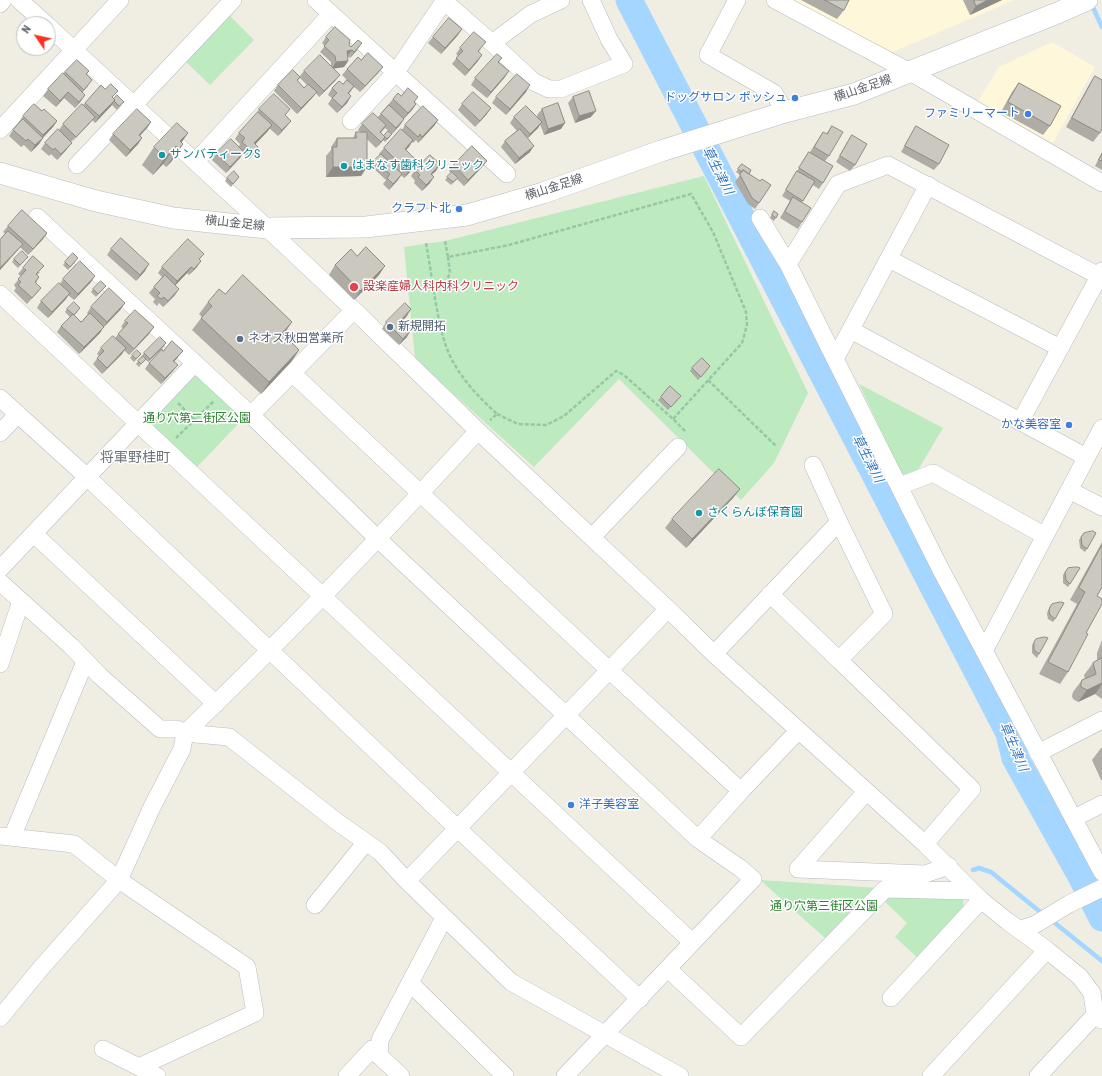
<!DOCTYPE html>
<html>
<head>
<meta charset="utf-8">
<style>
	body { margin:0 }
	#map { position:relative; width:1102px; height:1076px; overflow:hidden; background:#f0ede3; font-family:"Roboto Condensed",sans-serif }
	canvas { display:block }
	.north { position:absolute; left:16px; top:16px; width:40px; height:40px; box-sizing:border-box; background:#fff; border:1px solid #bdbfc2; border-radius:50%; rotate:304deg; font-size:11px; font-weight:700; line-height:16px; text-align:center; color:#5b6066 }
	.north::after { content:''; display:block; margin:auto; width:14px; height:18px; background:#fa331f; clip-path:polygon(50% 0,100% 100%,50% 72%,0 100%) }
</style>
</head>
<body>
<div id="map">
<canvas width="1102" height="1076"></canvas>
<div class="north">N</div>
</div>
<script>
const c = document.querySelector('canvas').getContext('2d');
c.lineJoin = 'round';
function paint(path, color) { c.fillStyle = color; c.fill(path, 'evenodd'); }
function stroke(path, color, width, dash) { c.strokeStyle = color; c.lineWidth = width; c.lineCap = dash ? 'butt' : 'round'; c.setLineDash(dash || []); c.stroke(path); }
function drawText(font, color, halo, rows, align = 'center') {
  c.font = font + ' "Roboto Condensed","Noto Sans JP",sans-serif'; c.lineWidth = 3; c.setLineDash([]); c.textBaseline = 'middle'; c.strokeStyle = halo; c.fillStyle = color; for (const [text, x, y, turn = 0] of rows) {
    c.save(); c.translate(x, y); c.rotate((+turn || 0) * Math.PI / 180); c.textAlign = isNaN(turn) ? turn : align; if (halo) c.strokeText(text, 0, 0); c.fillText(text, 0, 0); c.restore();
  }
}
paint(new Path2D(`
	M787,0h227l-126,54z
	M1052,42l43,25 -42,76 -75,-42 21,-34z`), '#fff7d9');
paint(new Path2D(`
	M228,14l26,26 -44,45 -26,-25z
	M704,176l104,217 -34,70 -33,37 -122,-121 -85,88 -119,-108 -11,-112 41,-6z
	M200,375l44,43 -48,50 -45,-44v-5l41,-42z
	M859,384l84,44 -25,42 -16,5z
	M760,880l118,8 -53,50z
	M890,895l73,5 1,11 -45,48 -24,-22 12,-14 -24,-23z`), '#bdeabe');
stroke(new Path2D(`
	M1091,3l11,24
	M973,870l6,-2 12,4 53,43
	M1050,919l52,42`), '#a4d6ff', 4.5);
stroke(new Path2D(`
	M629,0c126,244 252,489 380,733l6,25 67,120 20,40`), '#a4d6ff', 27);
const minor = new Path2D(`
	M19,0l27,24
	M316,0l191,174
	M737,0l-29,55 66,38 11,19
	M775,0l135,72 192,111
	M444,1l48,42 42,39 15,7h12l63,-25 -15,-25 -18,-39
	M0,4l3,-4
	M48,26l205,189 101,95 124,121 190,178 46,45 211,190 56,56 26,21 40,29 33,27 12,16 3,22 7,5
	M492,43l39,-29 30,-14
	M351,121l45,-49 49,-72
	M0,130l120,-130
	M196,161l135,-147
	M77,165l156,-165
	M928,185l-93,174 105,209 162,304
	M37,217l214,198 127,124 320,300 42,29 13,11 -188,197
	M760,218l28,46 50,-80 50,-19 211,111
	M889,259l171,89
	M788,264l47,95
	M0,294l692,648
	M851,330l235,127
	M292,373l317,297 132,121
	M0,398l86,78 371,352 183,171
	M251,415l103,-105
	M1020,422l82,-151
	M0,433l18,-19
	M813,465l26,57 45,92 -45,46 133,129 -47,55
	M900,486l33,-13 112,63
	M1069,490l33,17
	M34,534l182,170
	M592,537l86,-90
	M0,569l195,-206
	M0,582l71,64 29,30 60,53h17l8,4 44,4 107,84 44,31 27,29 104,101 169,94
	M770,594l69,66
	M984,651l118,-223
	M714,654l125,-132
	M0,664l21,-63
	M1038,753l64,-33
	M1074,818l28,-14
	M0,836l74,8 45,36 128,87 8,46 -116,54
	M12,837l73,-175
	M698,839l43,-48 57,-60
	M798,869l127,5 24,-8
	M798,869l68,-77
	M407,881l261,-272
	M315,905l51,-63
	M1019,930l17,-6 33,-20 33,-16
	M668,969l73,68 144,-148 87,2
	M410,983l95,93
	M891,998l90,-98
	M0,1018l41,-50 78,-88 33,-73 30,-58 3,-16c102,-97 198,-199 293,-302
	M103,1049l54,27
	M379,1056l1,-16 64,-122
	M347,1076l25,-27 29,27
	M931,1076l116,-126
	M1038,1076l57,-61`);
const tertiary = new Path2D(`
	M0,173l96,28 77,17 94,10 99,-1 101,-12 76,-22 118,-42 124,-39 69,-18 206,-82 27,-12`);
stroke(minor, '#b8bcc1', 18);
stroke(tertiary, '#b8bcc1', 22);
stroke(new Path2D(`
	M445,241l3,16 61,-12 182,-51 22,38 33,80 1,13 -5,18 -69,76
	M426,243c6,32 9,66 18,97 8,29 31,54 53,74l-7,6
	M434,286h7l4,-2 5,-11 -2,-16
	M708,380l68,66
	M178,403l16,16
	M497,414l21,10 28,1 18,-9 52,-45 8,4 49,44 13,13
	M176,438l38,-37`), '#94c9a4', 2.5, [4, 2]);
stroke(minor, '#fff', 17);
stroke(tertiary, '#fff', 21);
paint(new Path2D(`
	M801,0h48l-5,10 -7,9z
	M963,0h39l-32,15z
	M458,35l-17,19 -13,-11 5,-6z
	M326,37l23,8 2,2 6,3 -7,8 -3,-2 1,5 -4,6 -11,1 7,7 -5,6 -16,16 -3,-4 -4,5 -15,16 -23,-23 4,-6 22,-9 4,-5 27,-4v-5l-11,-10 5,-6 -3,-3zM300,78l7,7 -3,3 -7,-7z
	M460,48l21,1 -3,3v9l-13,15 -13,-12 6,-8 -2,-2z
	M502,58l-3,4 6,15 -18,21 -16,-13 4,-7z
	M361,60l17,13 -18,19 -6,-5 -5,7 2,2 -4,7 -10,10 -9,-9 4,-6 -4,-3 4,-7 11,-4 4,-4 -5,-5 5,-6z
	M89,71l-2,3 1,12 -5,6 -2,9 -6,7 -11,-10 -8,9 -13,-11 5,-7 17,-17z
	M1095,76l5,57 -7,9 -27,-15 23,-42z
	M1019,83l31,43 -7,9 -42,-23 11,-20z
	M526,92l-20,23 -14,-12 4,-6z
	M401,96l13,6 2,2 -4,6 -8,9 -4,6 -8,9 -7,-6 -4,5 3,3 6,1 -5,5 -2,-2 -7,8 -9,-9v28l-6,9 -35,1v-21l5,-6v-3l6,-9h16l3,-6h4l-2,-2 4,-6 16,-7 15,-18z
	M573,97l18,20 -16,6 -7,-20z
	M112,98l9,7 -4,5 -5,-5 -17,18 -3,-3 -21,22 -4,7 -10,11 -6,-6 -2,2 -8,-7 4,-6 14,-13 4,-6 20,-19 2,-2z
	M462,104l25,10 -12,13 -17,-17z
	M259,109l26,7 6,5 -5,6 -8,9 -9,-8 -14,16 -1,10 -5,5 -6,-6 -3,5 -14,15 -14,-13 4,-6 23,-8 1,-2 -5,-5 4,-6 17,-18z
	M542,109l19,20 -17,6 -4,-11 -2,4 -11,10 3,14 -15,12 -14,-17 4,-6 12,-10 -7,-8 4,-6 24,2 -1,-4z
	M42,111l15,10 -4,6 -10,11 -4,6 -8,8 -7,-7 -3,2 -12,-11 4,-6 6,-7v-1l4,-6z
	M438,120l-4,6 -16,17 -2,-3 -3,3 -1,-1 -6,7 8,19 -10,10 -3,-3 -3,5 -9,10 -6,-6 3,-4 -15,-14 9,-11 -1,-1 5,-6 18,-18 3,-5z
	M151,122l-4,6 -7,8 2,2 -4,6 -12,13 -17,-17 4,-6z
	M832,126l-3,30 -4,5 -2,22 -4,6 -6,-4 -11,17v20l-4,7 -18,-11 10,-17 -8,-5 23,-38 4,-6h1l13,-20 3,2z
	M916,126l23,38 -5,6 -33,-18 11,-19z
	M852,135l3,30 -5,6 -14,-9 12,-21z
	M181,142l2,2 -12,18 -5,5 -3,-3 -10,11 -11,-10 12,-18z
	M1102,152v18l-7,-4z
	M487,161l-5,6 -18,19 -7,-7 -6,6 -6,-5 6,-7 -2,-2 5,-6z
	M742,164l7,10 11,7 11,4 -16,24 -7,-5 -13,-22 5,-7 -4,-3z
	M415,170l21,1 -5,4 -1,8 -8,8 -8,-8 1,-2 -4,-5z
	M239,177l-8,10 -6,-6 2,-3z
	M774,211l4,3 -4,7 -4,-3z
	M8,226l39,7 -4,6 -15,16 -8,-8 -20,23v-30l6,-6 -3,-2z
	M111,249l34,22 -9,10 -29,-26z
	M204,254l-4,5 -3,8 -8,8 -2,-2 -12,12v10l-12,12 -4,-4 -2,3 -4,-4 2,-3 -6,-6 5,-6 8,-10 -4,-4 4,-6z
	M28,257l-10,11 -6,-6 2,-3z
	M76,261l-8,9 -5,-5 2,-3z
	M335,265l44,10 -25,25 -25,-25z
	M23,268l17,4 -3,3 2,2 -3,6 5,5 -5,6 -9,10 -13,-13 2,-3 -2,-3 7,-9 -3,-2z
	M63,279l28,3 -17,18 -6,-5 -2,4 -18,19 -11,-10 4,-7 19,-17z
	M106,286l-10,11 -5,-5 2,-3z
	M225,294l58,40 16,16 -8,12 -30,32 -69,-64 10,-13 -3,-3 9,-12z
	M91,307l30,2 -18,19 -3,5 -21,21 -22,-22 4,-6 9,-9 -5,-5 2,-3 11,2 -4,4 7,7 7,-8 -1,-1z
	M407,316l-5,5 5,16 -8,8 -17,-16 4,-7z
	M125,321l24,13 -20,21 -5,-5 -2,4 -20,20 -9,-10 6,-8 -2,-2 4,-6 14,-10 8,-10 -2,-1z
	M166,343l-2,3 -16,16 -3,-3 -6,8 -3,-3 6,-8 2,-3z
	M163,351l15,6 -4,5 -1,9 -12,13 -16,-15 4,-6z
	M141,354l-7,8 -4,-4 2,-3z
	M692,368l16,1 -10,11 -8,-9z
	M681,396l-13,14 -10,-10 3,-3z
	M740,489l-7,9 -47,50 -21,-20 7,-9z
	M1084,533l3,16 -2,3 -5,-4 -1,-8z
	M1102,542v45l-5,9 -11,37 -18,39 -8,12 -21,-10 38,-70 -7,-4z
	M1068,568l2,16 -2,3 -5,-4v-8z
	M1052,604l3,15 -2,3 -5,-3 -1,-5 1,-4z
	M1036,639l3,15 -2,4 -5,-5v-8z
	M1102,640v59l-7,-5 -17,8 -5,-3 -1,-3 1,-4 9,-12 3,-1 -1,-4 9,-12 4,-2v-8z
	M1101,748h1v32h-1l-9,-20z`), '#afaca5');
paint(new Path2D(`
	M988,0h14l-32,15 6,-9z
	M462,29l-4,6 -17,19 4,-6z
	M362,43l-5,7 -7,8 4,-6z
	M352,50l-5,6v-5z
	M482,55l-4,6 -13,15 4,-6z
	M348,61l-4,6 -12,2 4,-7z
	M383,67l-5,6 -18,19 5,-6z
	M509,71l-4,6 -18,21 4,-6z
	M340,75l-5,6 -16,16 5,-6z
	M530,85l-4,7 -20,23 4,-6z
	M68,92l-4,6 -8,9 4,-6z
	M317,92l-5,6 -15,16 4,-6z
	M85,95l-4,6 -6,7 4,-6z
	M351,96l-4,7 -10,10 5,-6z
	M115,100l-4,6 -16,17 4,-7z
	M416,104l-4,6 -9,9 5,-6z
	M491,108l-4,6 -12,13 5,-6z
	M596,111l-5,6 -16,6 4,-7z
	M95,117l-5,6 -19,20 5,-6z
	M404,119l-4,6 -8,9 4,-6z
	M438,120l-4,6 -16,17 4,-6z
	M57,121l-4,6 -14,14 4,-6z
	M291,121l-5,6 -8,9 4,-6z
	M151,122l-4,6 -12,13 4,-6z
	M542,122l-4,6 -12,12 4,-6z
	M565,123l-4,6 -17,6 4,-6z
	M272,125l-4,6 -18,19 4,-7z
	M188,133l-10,15 2,-7z
	M385,137l-4,6 -5,5 5,-6z
	M43,138l-4,6 -8,8 4,-7z
	M142,138l-4,6 -12,13 4,-7z
	M413,140l-4,7 -8,8 4,-6z
	M72,143l-5,6 -10,11 4,-6z
	M183,144l-12,18 -5,5 13,-18z
	M176,146l-13,18 -10,11 12,-17z
	M534,146l-4,6 -15,12 4,-6z
	M244,152l-4,6 -14,15 4,-6z
	M487,161l-5,6 -18,19 4,-6z
	M418,162l-4,6 -10,10 4,-6z
	M440,164l-4,7 -10,9 5,-6z
	M333,167h34l-6,9 -35,1z
	M402,174l-4,6 -9,10 4,-6z
	M434,177l-4,6 -8,8 4,-6z
	M47,233l-4,6 -15,16 5,-6z
	M23,244l-5,6 -18,20v-2z
	M201,261l-4,6 -8,8 5,-6z
	M149,264l-4,7 -9,10 4,-6z
	M385,266l-6,9 -25,25 6,-9z
	M191,267l-4,6 -14,15 4,-7z
	M95,276l-4,6 -17,18 4,-6z
	M179,289l-4,6 -12,12 5,-6z
	M70,293l-4,6 -18,19 4,-6z
	M125,303l-4,6 -18,19 -3,5 -21,21 5,-7 20,-20 3,-5z
	M411,309l-4,7 -10,10 4,-6z
	M292,322l-8,12 -11,11 9,-12z
	M154,327l-5,7 -20,21 5,-6z
	M411,330l-4,7 -8,8 4,-6z
	M166,343l-2,3 -16,16 2,-3z
	M126,348l-4,6 -20,20 5,-6z
	M299,350l-8,12 -30,32 8,-12z
	M183,351l-5,6 -9,10 4,-6z
	M178,365l-5,6 -12,13 4,-6z
	M740,489l-7,9 -47,50 6,-9z
	M1102,683v1l-7,10 -17,8 9,-12z`), '#8e8c86');
const building = new Path2D(`
	M825,0h24l-5,10z
	M974,0h14l-12,6z
	M449,18l13,11 -17,19 -12,-11z
	M335,27l15,13 -1,5 2,2 7,-7 4,3 -8,9 -2,-2 -5,1 1,10 -12,1 -1,-6 -11,-10 5,-6 -3,-3z
	M474,32l12,10 -8,9 4,4 -13,15 -13,-12 7,-7 -3,-3z
	M368,53l15,14 -18,19 -18,-17 11,-12 3,3z
	M497,54l5,4 -4,4 11,9 -18,21 -16,-14z
	M320,55l20,20 -16,16 -20,-20z
	M77,60l12,11 -3,3 6,6 -8,10 -19,-18z
	M293,70l7,7 -3,3 7,8 4,-4 9,8 -16,16 -23,-23z
	M63,73l22,22 -6,7 -11,-10 -8,9 -12,-12z
	M517,74l13,11 -20,24 -14,-12z
	M1095,76l7,4v49l-2,4 -28,-15z
	M347,80l7,6 -6,7 3,3 -9,11 -10,-9 5,-5 -5,-5 7,-7 4,3z
	M1019,83l42,23 -11,20 -42,-24z
	M111,84l7,7 -6,6 3,3 -16,16 -14,-13 16,-18 4,4z
	M408,88l10,9 -4,5 2,2 -8,9 -15,-14 5,-6 3,3z
	M589,91l7,20 -17,5 -6,-19z
	M473,92l18,16 -11,13 -18,-17z
	M274,94l16,15 -5,6 6,6 -9,9 -23,-21z
	M117,95l7,7 -5,4 -5,-5 1,-1 -1,-1z
	M558,103l7,20 -17,6 -6,-20z
	M34,104l8,7 2,-2 13,12 -14,14 -20,-19z
	M82,104l13,13 -19,20 -13,-13z
	M389,105l15,14 -8,9 -15,-14z
	M423,106l15,14 -16,17 -2,-3 -2,3 -13,-12z
	M526,106l16,16 -12,12 -16,-17z
	M137,109l14,13 -12,13 3,3 -12,12 -17,-16z
	M258,112l14,13 -18,18 4,4 -4,6 -12,-11 3,-4 -6,-5z
	M373,113l13,12 -6,7 5,5 -4,5 -19,-18z
	M23,119l20,19 -8,7 -7,-6 -2,2 -13,-11z
	M177,123l11,10 -8,8 3,3 -4,5 -3,-3 -11,12 -11,-11z
	M832,126l11,6 -14,24 -15,-9 9,-15 4,2z
	M916,126l33,19 -10,19 -34,-18z
	M58,129l14,14 -11,11 -6,-6 -2,2 -8,-7z
	M401,129l12,11 -8,9 13,13 -10,10 -24,-24z
	M520,129l14,17 -15,12 -14,-17z
	M388,131l4,3 -5,5 -3,-3z
	M356,132h11v35h-34v-20h4v-9h19z
	M852,135l15,9 -12,21 -15,-9z
	M231,139l13,13 -14,15 -14,-13z
	M472,146l15,15 -19,19 -14,-15z
	M809,152l24,14 -10,17 -24,-15z
	M381,154l21,20 -9,10 -6,-6 3,-4 -15,-14z
	M1102,154v7l-3,-1z
	M430,155l10,9 -9,10 3,3 -8,8 -8,-8 2,-2 -5,-5z
	M742,164l9,6 -2,4 -6,-4 -1,2 -4,-3z
	M743,170l17,11 2,-2 9,6 -12,18 -7,-5 -12,-23z
	M234,171l5,6 -6,7 -6,-6z
	M797,171l18,10 -12,20 -17,-11z
	M452,172l6,6 -5,4 -6,-5z
	M793,197l18,11 -9,14 -17,-10z
	M22,210l25,23 -14,16 -25,-23z
	M774,211l4,3 -2,4 -4,-3z
	M8,231l15,13 -23,24v-28z
	M121,238l28,26 -9,11 -29,-26z
	M188,239l16,15 -5,5 2,2 -7,8 -3,-2 -14,14 -15,-14z
	M366,247l19,19 -25,25 -25,-26 16,-16 6,7z
	M22,251l6,6 -8,8 -6,-6z
	M73,253l5,5 -8,9 -5,-5z
	M33,256l11,10 -8,8 3,3 -4,5 6,6 -9,10 -14,-13 3,-3 -3,-3 8,-9 -3,-2z
	M80,261l15,15 -17,18 -15,-15z
	M165,275l14,14 -11,12 -4,-4 -3,2 -4,-3 3,-3 -6,-6z
	M243,275l49,47 -10,11 17,17 -30,32 -68,-64 11,-12 -4,-4 11,-13 6,5z
	M101,281l5,5 -8,8 -5,-5z
	M59,283l11,10 -18,19 -11,-11z
	M109,288l16,15 -18,19 -16,-15z
	M74,302l6,6 -6,7 -7,-6z
	M405,303l6,6 -10,11 10,10 -8,9 -17,-17z
	M135,310l19,17 -20,22 -16,-15 10,-11 -3,-2z
	M90,313l14,14 -20,20 -23,-21 12,-12 8,8z
	M113,336l13,12 -19,20 -10,-10 7,-7 -3,-3z
	M160,337l6,6 -16,16 -6,-6z
	M172,341l11,10 -10,10 5,4 -13,13 -16,-15 13,-14 1,2z
	M137,350l4,4 -5,5 -4,-4z
	M143,356l3,3 -5,5 -3,-3z
	M702,358l8,8 -9,11 -9,-9z
	M670,386l11,10 -10,11 -10,-10z
	M719,469l21,20 -48,50 -20,-20z
	M1093,531l3,2 -9,16 -5,-4 -1,-8 3,-4z
	M1102,545v42l-5,9 5,3v5l-16,29 2,1 -20,38 -20,-10 37,-70 -6,-4z
	M1077,567l3,1 -10,16 -4,-4 -1,-8 3,-4z
	M1061,602l3,1 -9,16 -5,-4 -1,-4 1,-4 2,-3z
	M1045,637l3,1 -9,16 -5,-4v-8l2,-3z
	M1102,658v25l-15,7 -6,-3v-4l1,-3 14,-6 -3,-11z`);
paint(building, '#cbc8c0');
stroke(building, '#8e8c86', 1);
for (const [x, y, r, color] of [
	[795,98,4,"#3f7fe0"],
	[1028,114,4,"#3f7fe0"],
	[162,155,4,"#0f9aa8"],
	[344,166,4,"#0f9aa8"],
	[459,209,4,"#3f7fe0"],
	[354,287,5,"#e0444e"],
	[390,327,4,"#5c6f8a"],
	[240,339,4,"#5c6f8a"],
	[1069,425,4,"#3f7fe0"],
	[699,513,4,"#0f9aa8"],
	[571,805,4,"#3f7fe0"]
]) { const dot = new Path2D(); dot.arc(x, y, r, 0, 2 * Math.PI); c.fillStyle = color; c.fill(dot); stroke(dot, '#fff', 1.5); }
drawText('12px', '#5b6066', '#fff', [
	["横山金足線",863,89,-19],
	["横山金足線",554,188,-18],
	["横山金足線",235,224,6]
]);
drawText('12px', '#366cbe', '#fff', [
	["ドッグサロン ポッシュ",787,98],
	["ファミリーマート",1020,114],
	["クラフト北",451,209],
	["かな美容室",1061,425],
	["洋子美容室",579,805,"left"]
], 'right');
drawText('12px', '#0d838f', '#fff', [
	["サンバティークS",170,155],
	["はまなす歯科クリニック",352,166],
	["さくらんぼ保育園",707,513]
], 'left');
drawText('12px', '#be3a42', '#fff', [
	["設楽産婦人科内科クリニック",363,287]
], 'left');
drawText('12px', '#4e5e75', '#fff', [
	["新規開拓",398,327],
	["ネオス秋田営業所",248,339]
], 'left');
drawText('12px', '#2c8431', '#fff', [
	["通り穴第二街区公園",197,419],
	["通り穴第三街区公園",824,907]
]);
drawText('italic 13px', '#3676bc', '#fff', [
	["草生津川",717,171,63],
	["草生津川",867,459,63],
	["草生津川",1013,747,67]
]);
drawText('14px', '#6c7278', '#fff', [
	["将軍野桂町",135,458]
]);
</script>
</body>
</html>
